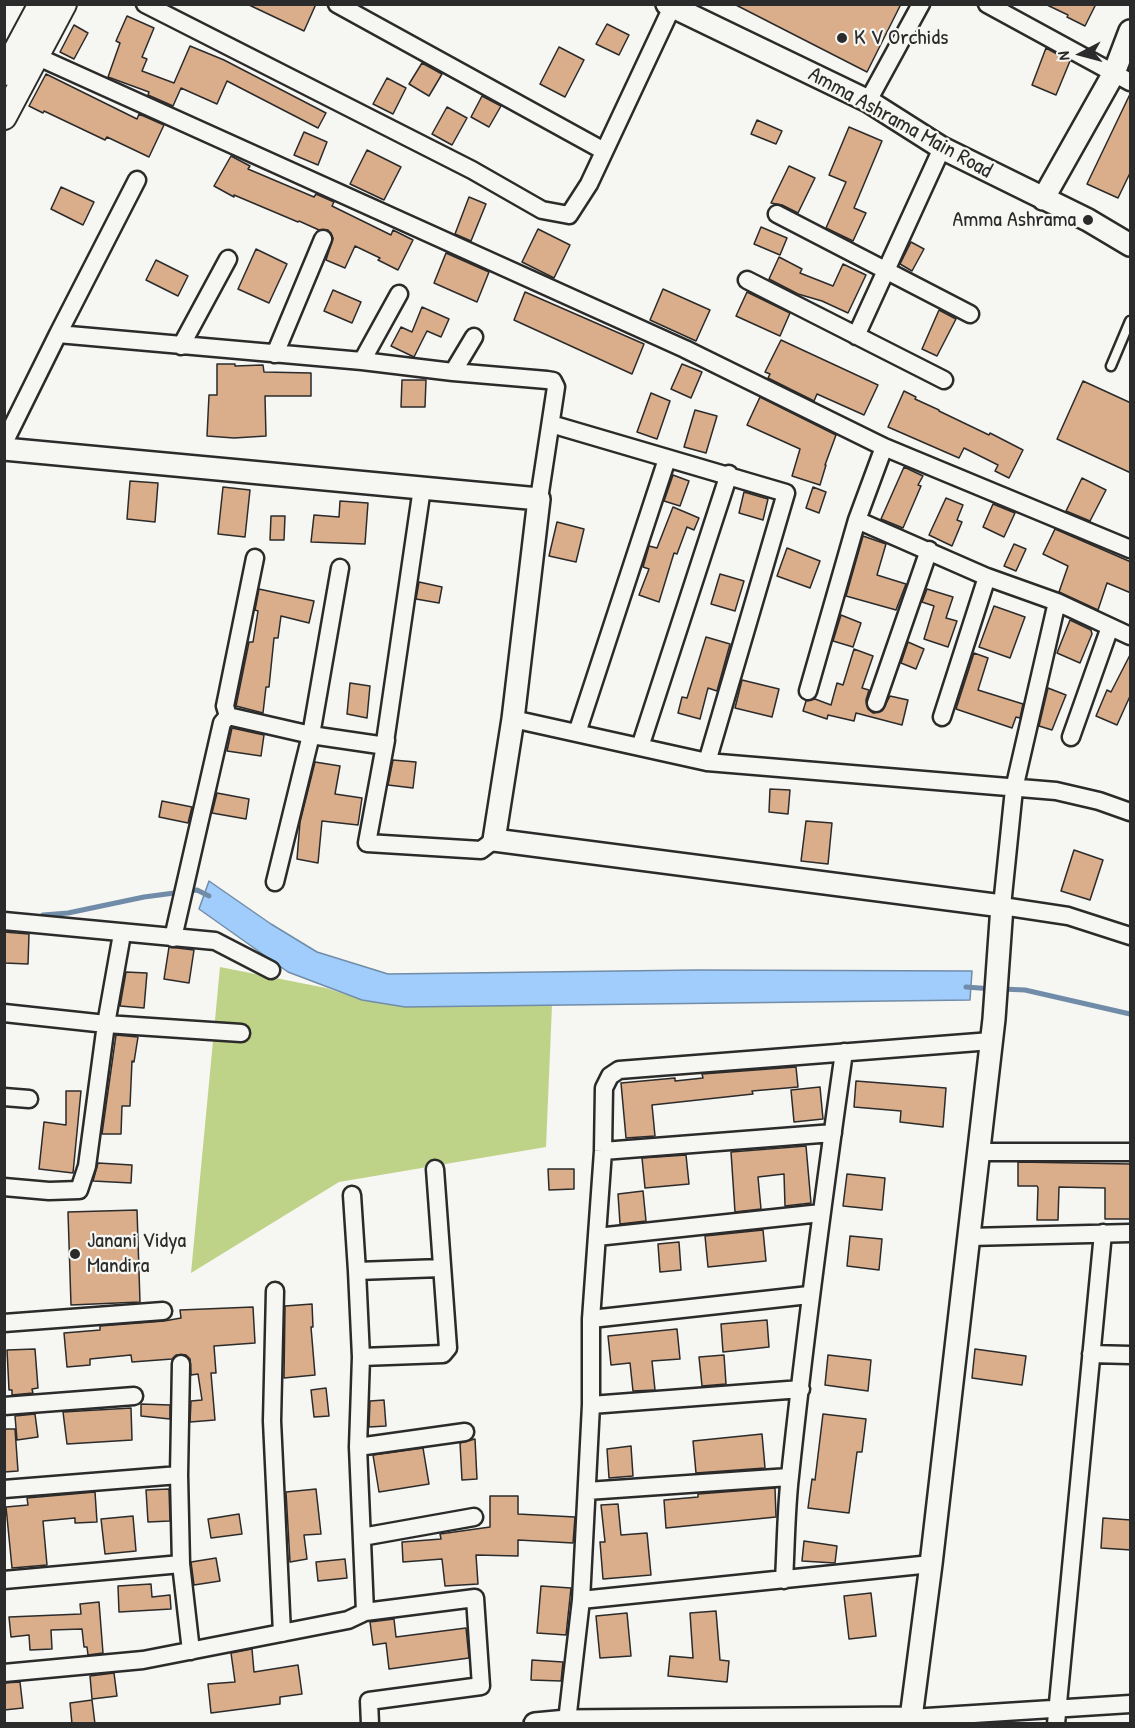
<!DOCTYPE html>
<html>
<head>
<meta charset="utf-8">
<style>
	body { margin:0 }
	#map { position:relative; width:1135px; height:1728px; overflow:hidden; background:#f6f6f2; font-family:"Patrick Hand",sans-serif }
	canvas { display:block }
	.frame { position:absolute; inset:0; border:6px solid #2b2b2b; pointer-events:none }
	.north { position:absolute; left:1051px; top:24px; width:60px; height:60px; -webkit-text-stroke:4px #f6f6f2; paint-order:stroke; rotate:264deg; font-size:16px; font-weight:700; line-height:24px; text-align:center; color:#2b2b2b }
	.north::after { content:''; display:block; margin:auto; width:21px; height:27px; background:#2b2b2b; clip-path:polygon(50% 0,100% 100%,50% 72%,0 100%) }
</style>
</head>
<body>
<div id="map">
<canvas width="1135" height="1728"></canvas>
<div class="frame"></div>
<div class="north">N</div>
</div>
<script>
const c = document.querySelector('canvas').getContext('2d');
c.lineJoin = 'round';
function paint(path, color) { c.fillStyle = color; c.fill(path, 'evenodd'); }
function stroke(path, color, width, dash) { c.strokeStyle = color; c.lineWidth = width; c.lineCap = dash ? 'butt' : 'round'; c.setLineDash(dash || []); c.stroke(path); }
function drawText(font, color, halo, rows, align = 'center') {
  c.font = font + ' "Patrick Hand",sans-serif'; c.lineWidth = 4.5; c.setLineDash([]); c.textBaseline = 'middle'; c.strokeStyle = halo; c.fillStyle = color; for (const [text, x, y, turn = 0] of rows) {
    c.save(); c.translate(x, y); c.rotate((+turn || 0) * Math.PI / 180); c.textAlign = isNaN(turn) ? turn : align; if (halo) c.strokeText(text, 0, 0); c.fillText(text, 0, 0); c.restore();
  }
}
paint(new Path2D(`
	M220,967l106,21 36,12 43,7 147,-2 -6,142 -207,35 -148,91z`), '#bfd388');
const water = new Path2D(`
	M209,881l62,43 46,28 71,22 308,-4 276,1 -2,29 -565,7 -43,-7 -74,-28 -89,-63z`);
paint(water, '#a0cdfb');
stroke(water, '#718ca8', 1.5);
stroke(new Path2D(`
	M43,915l25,-2 76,-16 53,-7 12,6
	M966,987l27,2
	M1002,989l23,1 105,24`), '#718ca8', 5);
const building = new Path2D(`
	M247,4h69l-12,27z
	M734,4h167l-34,68z
	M1045,4h51l-11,22 -18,-9 1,-2z
	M127,16l27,12 -12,29 5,2 -5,12 32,12 16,-37 34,14 102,53 -8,15 -91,-47 -10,23 -36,-16 -8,18 -25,-11 1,-3 -41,-15 12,-34 -4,-2z
	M607,24l22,11 -10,20 -23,-11z
	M74,25l14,8 -14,26 -14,-7z
	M559,47l25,13 -19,37 -25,-13z
	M1046,48l24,13 -14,34 -24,-10z
	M422,63l20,11 -13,22 -20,-12z
	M46,74l91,45 2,-5 25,11 -15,32 -42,-20 -2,3 -61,-29 -1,2 -14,-7z
	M387,78l19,10 -13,26 -20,-10z
	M1131,92v79l-13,27 -31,-14z
	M482,96l19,10 -12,21 -18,-10z
	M447,107l20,11 -15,27 -20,-11z
	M757,120l25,11 -6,13 -25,-10z
	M849,127l33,14 -28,67 12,5 -13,28 -27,-13 20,-46 -17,-7z
	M304,132l23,10 -9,23 -24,-10z
	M367,150l34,17 -17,33 -34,-16z
	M231,156l19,10 -2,3 66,28 2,-3 18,8 -2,4 59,29 2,-5 20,10 -15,30 -20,-10 2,-2 -25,-12 -10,22 -19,-8 7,-22 -5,-8h-9l-20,-9 -1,1 -64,-27v2l-20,-11z
	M789,166l26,12 -17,35 -16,-8 -11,-2z
	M61,187l33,15 -11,23 -32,-16z
	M469,197l17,7 -15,37 -16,-7z
	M761,227l26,11 -7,17 -26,-11z
	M538,229l32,16 -16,33 -32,-16z
	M911,242l13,7 -12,22 -12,-7z
	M256,249l31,15 -18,39 -31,-14z
	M446,253l43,19 -12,30 -43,-19z
	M779,257l23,12 -2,4 33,13 10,-22 23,11 -18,38 -26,-12 -24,-7 -29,-15z
	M156,260l32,16 -10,20 -32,-16z
	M663,289l47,21 -14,31 -46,-21z
	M333,290l28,12 -9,21 -28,-12z
	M525,292l119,52 -12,30 -118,-54z
	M747,292l43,21 -10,23 -44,-20z
	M422,307l27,12 -8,18 -14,-6 -13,26 -23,-11 10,-19 11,5z
	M939,310l17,9 -19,37 -15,-7z
	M781,340l97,45 -14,30 -47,-21 -3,7 -46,-23 2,-4 -5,-2z
	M217,364h18v2l28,-1 1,7 47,1v23h-46l1,40 -32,2 -27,-2 2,-41h8z
	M682,364l20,8 -11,26 -20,-9z
	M402,380h24l-1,27h-24z
	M1083,381l48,22v70l-74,-34z
	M904,391l12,6 -1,2 24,11v1l50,24 1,-2 33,17 -14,28 -14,-7 3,-6 -34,-17 -5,10 -71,-31z
	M651,393l19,8 -13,38 -20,-7z
	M760,397l76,38 -11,30h1l-6,20 -28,-9 8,-27 -53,-24z
	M695,410l22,6 -11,37 -22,-6z
	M904,467l19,9 -5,9 3,1 -18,42 -22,-9z
	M673,475l16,6 -9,25 -16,-5z
	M1082,478l24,12 -16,31 -24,-10z
	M130,481l28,2 -3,39 -28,-3z
	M223,487l27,3 -5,47 -27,-3z
	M813,487l13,5 -7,21 -13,-5z
	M744,492l24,7 -5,21 -24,-7z
	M946,498l17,7 -6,15 5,2 -10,24 -23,-11z
	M340,501l28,2 -3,41 -54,-2 3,-27 25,2z
	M993,504l22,9 -11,24 -21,-10z
	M673,507l26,11 -5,12 -7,-3 -10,27 -3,-1 -15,49 -20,-7 10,-26 -6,-2 6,-21 8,2z
	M271,516h14l-1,24h-14z
	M557,522l27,7 -8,33 -27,-6z
	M1055,529l76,33v31l-24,-10 -9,27 -39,-18 9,-26 -25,-12z
	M863,536l23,8 -9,31 29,9 -10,26 -50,-14z
	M1014,544l12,5 -10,22 -12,-5z
	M787,548l33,13 -10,27 -33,-12z
	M720,574l24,7 -9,30 -24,-7z
	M419,582l23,5 -3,16 -23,-4z
	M259,589l55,12 -5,22 -28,-7 -3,22h-4l-5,49h-3l-3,26 -27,-7 13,-64h4l5,-31 -3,-1z
	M927,589l26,8 -7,21 11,3 -9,26 -24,-8 10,-33 -12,-4z
	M994,606l31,11 -15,41 -31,-11z
	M841,615l20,8 -8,24 -20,-6z
	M1070,620l21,10 1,4 -12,29 -23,-10z
	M706,637l24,7 -13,47 -9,-3 -8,31 -22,-6 4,-16 5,1z
	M908,642l16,7 -8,20 -15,-6z
	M854,649l19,7 -11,32 7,2 -3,10 2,9 5,4 9,-2 8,-15 18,4 -6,25 -46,-12 -2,8 -26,-6 -1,4 -24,-8 3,-10 9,-2 16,6 6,-22 6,2z
	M974,653l14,5 -10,32 45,14 -3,14 -4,-1 -4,11 -56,-19z
	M1131,653v41l-14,31 -21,-9 11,-26 4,2z
	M742,680l37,9 -7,28 -37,-9z
	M350,683l20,3 -3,32 -20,-4z
	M1048,688l18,7 -14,35 -13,-4z
	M232,728l32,7 -3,21 -34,-5z
	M393,760l23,2 -3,26 -25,-3z
	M315,762l25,4 -5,28 27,4 -4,27 -36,-4 -4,42 -21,-4 3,-37z
	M770,789l20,1 -2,24 -19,-2z
	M217,793l32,6 -3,20 -34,-6z
	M162,801l30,6 -4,16 -29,-6z
	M806,821l26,2 -4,41 -27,-3z
	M1074,850l29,10 -13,40 -29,-9z
	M4,932l25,2 -1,30 -24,-1z
	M169,947l25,3 -5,33 -25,-4z
	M126,972l21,1 -3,35 -24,-2z
	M116,1035l22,2 -4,25 -2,-1 -2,45h-8l-1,28h-19z
	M796,1067l2,20 -46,4 1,3 -101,11 3,31 -29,2 -5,-55 54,-5v3l28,-3 -1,-4z
	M856,1081l90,7 -3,39 -43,-5 1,-11 -47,-4z
	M820,1087l3,32 -29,3 -3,-32z
	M66,1091h15l-8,82 -34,-4 5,-47 22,3z
	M806,1146l5,57 -26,3 -1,-32 -26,3 3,32 -26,3 -4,-60z
	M686,1155l3,29 -44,4 -3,-30z
	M1018,1162l113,2v55h-26v-31l-46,-1 -1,33h-21l1,-32 -1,-2h-19z
	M98,1163l34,2 -1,18 -38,-2z
	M548,1169h26v20l-25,1z
	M847,1174l38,4 -3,32 -39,-4z
	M643,1191l3,30 -26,3 -2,-30z
	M137,1210l3,92 -69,3 -3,-93z
	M763,1230l3,31 -58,6 -3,-31z
	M850,1236l32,3 -3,31 -32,-4z
	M679,1242l2,28 -21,2 -2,-28z
	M312,1304l1,23h-2l4,48 -31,3 1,-72z
	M253,1307l2,36 -41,3 2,27h-5l4,47 -25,2 1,-21 11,-1 -4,-26 -7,1 -1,-16 -4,-4h-10l-4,4 -40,3 -1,-7 -41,4v6l-23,2 -3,-34 36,-3v-4l64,-5 17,-3 -1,-8z
	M767,1320l2,27 -46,5 -2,-28z
	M677,1329l3,30 -28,2 3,29 -22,1 -3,-28 -19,2 -3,-29z
	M35,1349l3,39 -6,1 1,4 -21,2v-5h-3l-2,-40z
	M975,1349l51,7 -4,29 -50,-7z
	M724,1355l2,29 -24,2 -3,-29z
	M828,1355l43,5 -3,31 -43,-6z
	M326,1388l3,28 -15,1 -3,-27z
	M384,1400l2,26 -17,1 1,-26z
	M141,1404l29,1v14l-29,-3z
	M131,1408l1,32 -65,4 -4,-32z
	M35,1414l3,23 -21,3 -2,-24z
	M823,1414l43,5 -4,33h-5l-8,61 -41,-5 4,-29 3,1z
	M4,1429h11l3,42 -14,1z
	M762,1434l3,34 -69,5 -3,-32z
	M475,1439l2,40 -15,1 -2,-37z
	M631,1446l2,30 -24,2 -2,-29z
	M423,1448l6,36 -50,8 -6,-37z
	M775,1488l1,29 -110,11 -2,-28 34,-3v-3z
	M169,1489l1,32 -22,1 -2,-32z
	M316,1489l5,45 -17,1 3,24 -17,3 -4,-70z
	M95,1492l2,30 -22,1v-5l-32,3 4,44 -35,3 -6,-61 22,-2 -1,-7z
	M490,1496h28v18l57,3 -2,26 -55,-3v16l-42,-1 2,29 -33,2 -3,-27 -39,3 -1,-20 39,-3 -1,-5 50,-7z
	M618,1504l3,31 26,-2 4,42 -48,4 -3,-37h5l-4,-37z
	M239,1514l3,20 -31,4 -3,-19z
	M133,1516l3,35 -31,3 -4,-35z
	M1103,1518l28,2v30l-30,-2z
	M804,1541l33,5 -2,17 -33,-2z
	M216,1558l4,23 -26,4 -3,-23z
	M345,1559l2,19 -29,3 -2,-19z
	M151,1584l1,13 18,-2 1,14 -52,3 -1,-26z
	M541,1586l30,2 -5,47 -29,-2z
	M871,1593l5,43 -27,3 -5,-43z
	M99,1602l4,51 -15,2 -1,-8h-3l-2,-18 -31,1 1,19 -22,1 -1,-15 -18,2 -2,-20 72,-3 -1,-10z
	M716,1611l4,49 9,1 -2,21 -59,-6 2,-20 23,2 -3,-45z
	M627,1613l4,43 -31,2 -4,-42z
	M394,1619l2,18 70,-9 3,30 -80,11 -3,-26 -13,2 -3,-23z
	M252,1649l2,23 44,-7 4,29 -22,3v7l-69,9 -3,-29 27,-2 -4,-29z
	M532,1660l31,2 -2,19 -30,-1z
	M114,1673l3,23 -25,3 -2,-23z
	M20,1682l3,26 -19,2v-27z
	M92,1700l3,24h-23l-2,-21z`);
paint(building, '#daad8b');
stroke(building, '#2b2b2b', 1.5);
const service = new Path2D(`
	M1111,366l19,-45`);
const minor = new Path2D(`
	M145,4l327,166 70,40 27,5 20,-31 83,-177
	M337,4l267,147
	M987,4l143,78
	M27,52l658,297 199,98 246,102
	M868,101l53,-97
	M777,214l193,100
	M747,280l197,100
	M58,334l79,-154
	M856,336l86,-188
	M181,346l47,-87
	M275,354l48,-115
	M362,361l37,-67
	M453,372l21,-35
	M551,424l235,69 -79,269
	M4,443l54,-109 304,27 91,11 94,8 6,1 3,6 -17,112
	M857,520l130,57 70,25 73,34
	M1057,602l-43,187 -12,117 66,10 62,20
	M808,691l49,-171 27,-73
	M876,703l53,-153
	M228,716l83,19 68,10 6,-3 37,-254
	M942,717l45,-140
	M513,719l194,43 349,29 43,10 31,11
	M577,733l90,-274
	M1071,737l39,-110
	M386,740l-19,103 114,7 13,-10
	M640,747l89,-273
	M275,882l36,-147 29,-167
	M4,921l211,20 56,29
	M173,938l49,-215 6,-7 -3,-10 30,-148
	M4,1013l102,11 135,9
	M4,1097l25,2
	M603,1151l230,-18
	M978,1152h152
	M4,1187l45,4 30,-1 8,-24 19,-142 16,-90
	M352,1195l5,76
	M597,1237l224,-24
	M969,1237l161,-4
	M275,1291l-3,130 10,212
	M591,1319l218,-24
	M4,1323l159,-12
	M1091,1354l39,1
	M361,1357l82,-3 5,-6 -13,-179
	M181,1364l-2,111 2,89 10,87
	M591,1405l210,-16
	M4,1406l130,-10
	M358,1447l107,-15
	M4,1489l175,-14
	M587,1491l202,-14
	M362,1537l112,-20
	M4,1580l177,-16
	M784,1580c2,-35 2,-70 6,-104 15,-142 34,-283 54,-424
	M581,1600l350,-36
	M365,1612l-7,-165 3,-90 -4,-86 84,-3
	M4,1673l139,-13 205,-40 17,-8 110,-14 6,88 -112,15 1,23
	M911,1718l219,-14
	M567,1721l14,-121 10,-195v-86l12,-168 1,-63 6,-12 9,-6 372,-29
	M1056,1724l47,-491`);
const tertiary = new Path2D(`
	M667,4l201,97 74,47 146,72 42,25
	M1043,199l71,-126 16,-42
	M4,449l535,50 -26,220 -19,121 508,66 -8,113 -63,545 -20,154 -344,3 -32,3`);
const secondary = new Path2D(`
	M4,73l37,-69
	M4,117l60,-113`);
stroke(service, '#2b2b2b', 13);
stroke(minor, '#2b2b2b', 21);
stroke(tertiary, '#2b2b2b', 26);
stroke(secondary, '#2b2b2b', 28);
stroke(service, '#f6f6f2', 8);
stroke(minor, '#f6f6f2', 16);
stroke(tertiary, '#f6f6f2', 21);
stroke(secondary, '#f6f6f2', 24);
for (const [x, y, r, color] of [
	[842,38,6,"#2b2b2b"],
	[1088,220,6,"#2b2b2b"],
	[75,1254,6,"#2b2b2b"]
]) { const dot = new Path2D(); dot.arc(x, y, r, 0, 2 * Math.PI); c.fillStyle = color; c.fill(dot); stroke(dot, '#f6f6f2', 2); }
drawText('22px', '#2b2b2b', '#f6f6f2', [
	["K V Orchids",854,38],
	["Amma Ashrama",1076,220,"right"],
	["Janani Vidya",87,1241],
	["Mandira",87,1266]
], 'left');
drawText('22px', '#2b2b2b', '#f6f6f2', [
	["Amma Ashrama Main Road",900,123,29]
]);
</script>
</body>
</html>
